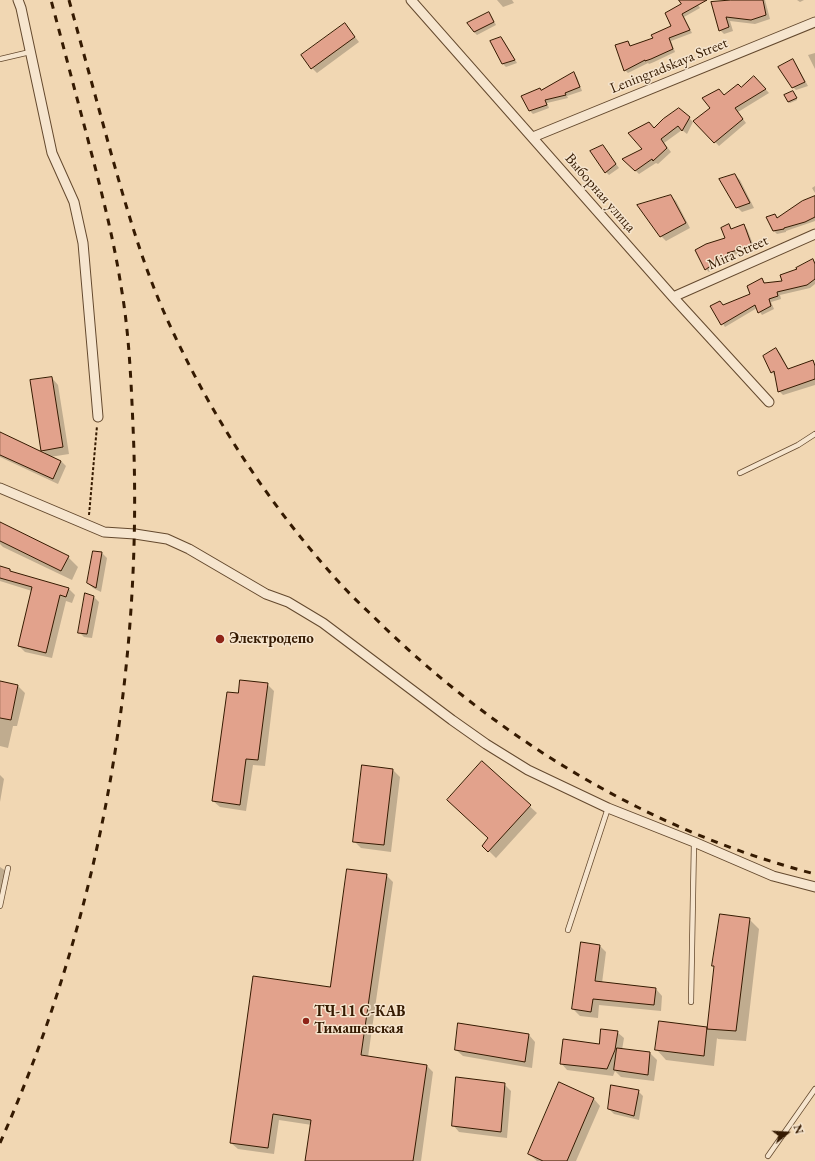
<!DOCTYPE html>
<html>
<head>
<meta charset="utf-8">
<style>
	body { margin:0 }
	#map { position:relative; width:815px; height:1161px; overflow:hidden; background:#f1d7b3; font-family:"EB Garamond",serif }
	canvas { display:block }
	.north { position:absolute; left:767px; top:1113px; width:40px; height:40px; -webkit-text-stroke:3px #f6e5ce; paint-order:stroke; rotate:72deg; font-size:11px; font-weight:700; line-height:16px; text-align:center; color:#351a01 }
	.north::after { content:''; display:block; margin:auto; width:14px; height:18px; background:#351a01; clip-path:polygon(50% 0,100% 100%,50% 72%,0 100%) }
</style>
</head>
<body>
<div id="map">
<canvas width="815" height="1161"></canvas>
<div class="north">N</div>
</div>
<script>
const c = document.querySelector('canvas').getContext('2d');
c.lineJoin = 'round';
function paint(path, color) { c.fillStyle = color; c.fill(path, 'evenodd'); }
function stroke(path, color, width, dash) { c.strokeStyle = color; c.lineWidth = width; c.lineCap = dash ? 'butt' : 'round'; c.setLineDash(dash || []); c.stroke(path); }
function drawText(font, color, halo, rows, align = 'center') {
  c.font = font + ' "EB Garamond",serif'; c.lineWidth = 3; c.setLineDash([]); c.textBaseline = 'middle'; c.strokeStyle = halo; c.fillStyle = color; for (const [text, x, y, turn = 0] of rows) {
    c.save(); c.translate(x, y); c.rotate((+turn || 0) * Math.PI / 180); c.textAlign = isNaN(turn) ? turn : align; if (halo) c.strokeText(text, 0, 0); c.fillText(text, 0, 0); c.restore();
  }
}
paint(new Path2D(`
	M497,0h15l2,3 -11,4z
	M680,0h15l5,8 -16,9 8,16 -21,8 4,11 -21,10 -5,2 -1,-1 -20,10 -3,-3 3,-28 3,5 23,-8 19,-13 9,-22z
	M727,0h38l5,19 -15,5 -25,-3 3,10 -9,3 -4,-4z
	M797,0h7l-4,2z
	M489,13l3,4 4,8 -19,10 -3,-3z
	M345,24l14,18 -42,31 -5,-5z
	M501,38l3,3 13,22 -11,4 -3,-3 -11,-23z
	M815,53v16l-7,-14z
	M793,61l3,3 12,22 -12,4 -3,-3z
	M574,74l3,3 5,14 -15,5 1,2 -21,5 2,5 -16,6 -3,-3 -8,-14 20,-6z
	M758,81l11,12 -31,19 8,11 -27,23 -24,-25 30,-25z
	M794,93l3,7 -7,3 -2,-1z
	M689,118l4,4 -6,12 -5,-4 -18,13 7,9 -13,12 -2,-1 -17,11 -15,-15 20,-10 10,-20z
	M603,146l16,22 -10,7 -3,-3z
	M735,175l5,5 14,28 -12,4 -5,-5z
	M815,186v7l-3,-5z
	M671,196l5,5 14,27 -24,13 -5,-5z
	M815,197v24l-29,10v1l-9,2 -3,-3 1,-16 3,3z
	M729,226l3,4 12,-4 3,3 8,20 -25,7 1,2 -8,3 -14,11 -3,-3 20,-31z
	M815,261v23l-5,4 -30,7 1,4 -10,3 3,7 -12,6 -5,-7 -32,19 -13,-20 8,-5 3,3 28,-11 11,-15 4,5 18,-2 14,-12z
	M776,349l4,4 9,17 23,-9 3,3v21l-32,10 -4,-4 -3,-14 -4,-5z
	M52,378l6,7 11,69 -19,3 11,4 5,5 -8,18 -58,-27v-21l46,18 -4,-4z
	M0,523l68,34 10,10 -6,13 -69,-33 -3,-3z
	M102,553l5,5 -6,34 -8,-4 -5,-5z
	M0,567l9,3 3,2 57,17 6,6 -3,8 -6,-2 -14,57 -27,-6 -6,-6 13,-55 -32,-10z
	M94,597l5,5 -7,36 -8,-1 -5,-5z
	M0,682l18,4 7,7 -8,33h-4l-5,22 -8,-2z
	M267,684l7,7 -9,75 -12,-1 -7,46 -26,-4 -7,-6 26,-107z
	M482,763l55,50 -41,45 -13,-13 6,-7z
	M363,767l30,3 7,7 -9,75 -30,-4 -7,-7z
	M0,775l4,4 -4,23z
	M0,867l6,4 -6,26z
	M386,875l7,7 -25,175 59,9 6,6 -12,89h-115l6,-36 -33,-5 -5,34 -36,-5 -7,-6 100,-155z
	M749,919l10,10 -13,112 -28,-2 -1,-1 -3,28 -48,-6 -10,-11 4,-27 48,6z
	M600,946l6,6 -4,31 54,6 6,7 -1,15 -62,-6 -1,13 -18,-2 -7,-7z
	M617,1032l7,6 -2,12 28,3 7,7 -3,21 -33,-4 -6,-6 -2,5 -46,-6 -6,-7 39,-18z
	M529,1035l6,7 -3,26 -69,-12 -7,-6z
	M504,1084l7,7 -4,47 -48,-6 -6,-7z
	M638,1091l5,5 -4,24 -25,-6 -5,-5z
	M594,1099l6,7 -24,55h-39l-8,-7z`), '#0003');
const building = new Path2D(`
	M679,0h28l-25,14 8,16 -21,8 4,11 -22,10 -6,2v-1l-21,11 -9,-26 13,-4 2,5 23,-8 -2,-3 20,-9 -6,-13 16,-9z
	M731,0h32l3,15 -15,5 -25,-3 3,10 -10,4 -8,-29z
	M489,12l5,10 -20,10 -7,-9z
	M345,23l10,14 -44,32 -10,-14z
	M501,37l14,23 -13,4 -12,-23z
	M793,59l12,23 -13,6 -14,-21z
	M574,72l6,15 -15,6 1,2 -21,5 2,5 -18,6 -8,-15 19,-8 1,2z
	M754,76l12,13 -31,19 8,11 -29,24 -21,-22 17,-13 -8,-10 17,-9 5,6 14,-11 3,3z
	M793,91l4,7 -9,4 -4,-7z
	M679,108l11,9 -8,14 -4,-5 -17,13 6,9 -14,13 -1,-2 -17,12 -13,-12 20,-10 -14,-16 21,-11 5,6 9,-9z
	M603,145l13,19 -11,9 -15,-22z
	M735,174l15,29 -14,5 -17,-29z
	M671,195l15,28 -26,14 -23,-32z
	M815,196v21l-10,5 -21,6v1l-11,2 -7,-14 9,-3 2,4 25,-17z
	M729,224l2,5 13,-5 8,22 -25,7 2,2 -9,4 -15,11 -10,-20 11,-6 19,-6 -4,-10z
	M813,259l2,5v15l-8,6 -30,7 1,4 -9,3 2,7 -13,7 -3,-8 -34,20 -11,-19 10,-5 3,4 27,-11 -3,-8 15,-8 2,5 18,-2 -2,-6 17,-6 -1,-1z
	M776,348l12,21 25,-9 2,6v13l-37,13 -4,-21 -3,2 -8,-17z
	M52,377l11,70 -22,4 -11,-71z
	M0,432l61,29 -8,18 -53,-24z
	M0,522l69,34 -8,15 -61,-30z
	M93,551l9,1 -6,36 -9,-5z
	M0,566l10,3v2l59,17 -3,9 -6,-2 -14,58 -28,-7 14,-59 -32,-9z
	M85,593l9,3 -7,38 -9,-1z
	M240,680l28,3 -10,77 -12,-1 -6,46 -28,-4 15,-109 11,1z
	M0,681l18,4 -7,35 -11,-2z
	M482,761l49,44 -43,47 -6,-6 6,-8 -41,-38z
	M362,765l31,4 -9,76 -31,-3z
	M347,869l40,5 -26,181 66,10 -14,96h-108l6,-41 -38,-6 -5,34 -38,-5 23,-167 77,11z
	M720,914l30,4 -14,113 -29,-2 7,-63h-2z
	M581,942l19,3 -5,36 61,7 -2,17 -61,-6 -2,13 -19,-3z
	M659,1021l48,6 -3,29 -49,-6z
	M458,1023l71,11 -4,28 -70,-12z
	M601,1029l17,2 -3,19 -8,19 -47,-5 3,-25 36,5z
	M617,1048l33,4 -2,23 -34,-5z
	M456,1077l49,6 -4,49 -49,-6z
	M559,1082l35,16 -27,63h-24l-15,-7z
	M611,1085l28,5 -5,26 -26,-7z`);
paint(building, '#e2a28c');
stroke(building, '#351a01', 1);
const lane = new Path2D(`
	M0,59l30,-7
	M740,473l58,-28 17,-11
	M0,906l8,-38
	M568,930l40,-122
	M691,1002l3,-160
	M768,1156l47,-67`);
const street = new Path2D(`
	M18,0l3,8 31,145 22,49 9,41 15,174
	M411,0l262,297 96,105
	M533,137l282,-115
	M673,297l142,-63
	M0,488l104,44 31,2 32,5 22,10 77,45 22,8 35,21 129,97 34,24 42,26 80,38 86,34 79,34 42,11`);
stroke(lane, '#64492e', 6);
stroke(street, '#64492e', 11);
stroke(new Path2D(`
	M89,515l8,-89`), '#351a01', 2, [3, 2]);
stroke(lane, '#f6e5ce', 4.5);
stroke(street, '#f6e5ce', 9);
stroke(new Path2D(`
	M69,0c14,51 28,102 42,153 15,53 30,106 52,157 43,98 102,190 174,270 15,17 32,32 48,48 120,115 268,204 430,246
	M0,1143c100,-225 144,-471 133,-717 -2,-47 -4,-94 -12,-140 -8,-51 -21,-100 -34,-150 -12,-45 -24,-91 -36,-136`), '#351a01', 3, [7, 7]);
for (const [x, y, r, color] of [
	[220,639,5,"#8f2418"],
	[306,1021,4,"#8f2418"]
]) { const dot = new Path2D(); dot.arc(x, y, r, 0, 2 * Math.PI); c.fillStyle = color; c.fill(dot); stroke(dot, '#f6e5ce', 1.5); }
drawText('15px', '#351a01', '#f6e5ce', [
	["Leningradskaya Street",669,66,-22],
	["Выборная улица",600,193,49],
	["Mira Street",738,253,-24]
]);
drawText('bold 15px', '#351a01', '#f6e5ce', [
	["Электродепо",229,639],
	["ТЧ-11 С-КАВ",314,1012],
	["Тимашевская",314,1029]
], 'left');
</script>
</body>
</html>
